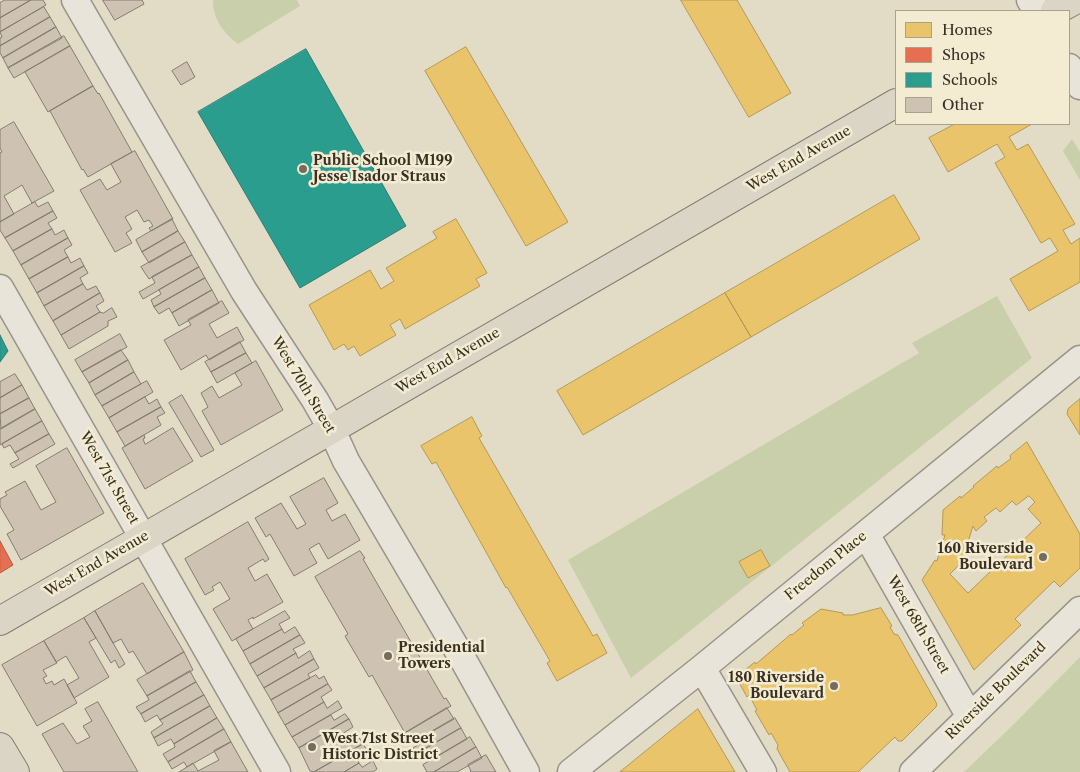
<!DOCTYPE html>
<html>
<head>
<meta charset="utf-8">
<style>
	body { margin:0 }
	#map { position:relative; width:1080px; height:772px; overflow:hidden; background:#e2dcc7; font-family:"Libre Caslon Text",serif }
	canvas { display:block }
	.legend { position:absolute; left:895px; top:10px; width:175px; height:115px; box-sizing:border-box; background:#f3ecd3; border:1px solid #a9a18d; margin:0; padding:6px 9px; list-style:none; font-size:15px; color:#393023 }
	.legend li { display:flex; align-items:center; gap:10px; height:25px }
	.legend b { width:25px; border:1px solid #a9a18d }
</style>
</head>
<body>
<div id="map">
<canvas width="1080" height="772"></canvas>
<ul class="legend">
<li><b style="height:14px;background:#e9c46a"></b>Homes</li>
<li><b style="height:14px;background:#e76f51"></b>Shops</li>
<li><b style="height:14px;background:#2a9d8f"></b>Schools</li>
<li><b style="height:14px;background:#cec3b2"></b>Other</li>
</ul>
</div>
<script>
const c = document.querySelector('canvas').getContext('2d');
c.lineJoin = 'round';
function paint(path, color) { c.fillStyle = color; c.fill(path, 'evenodd'); }
function stroke(path, color, width, dash) { c.strokeStyle = color; c.lineWidth = width; c.lineCap = dash ? 'butt' : 'round'; c.setLineDash(dash || []); c.stroke(path); }
function drawText(font, color, halo, rows, align = 'center') {
  c.font = font + ' "Libre Caslon Text",serif'; c.lineWidth = 5; c.setLineDash([]); c.textBaseline = 'middle'; c.strokeStyle = halo; c.fillStyle = color; for (const [text, x, y, turn = 0] of rows) {
    c.save(); c.translate(x, y); c.rotate((+turn || 0) * Math.PI / 180); c.textAlign = isNaN(turn) ? turn : align; if (halo) c.strokeText(text, 0, 0); c.fillText(text, 0, 0); c.restore();
  }
}
paint(new Path2D(`
	M213,0h84l3,6 -62,38c-15,-12 -25,-24 -25,-44z
	M1072,139l8,13v28l-17,-29z
	M997,296l35,62 -401,320 -63,-118 351,-207 -7,-10z
	M1080,657v115h-116l49,-47z`), '#c9cfaa');
const homes = new Path2D(`
	M681,0h56l54,93 -42,24z
	M466,47l102,175 -42,24 -101,-175z
	M955,124h77l-23,13 8,13 11,-6 47,80 -12,6 8,14 9,-6v44l-51,29 -19,-32 48,-28 -8,-13 -9,5 -46,-80 10,-6 -8,-13 -49,28 -19,-34z
	M894,195l26,44 -169,98 -26,-44z
	M456,219l31,54 -11,6 4,7 -75,43 -5,-10 -10,6 6,10 -36,21 -6,-10 -6,4 -4,-6 -10,6 -25,-45 61,-35 11,19 13,-8 -8,-13 51,-30 -4,-6z
	M725,293l26,44 -168,98 -26,-44z
	M1080,399v36l-13,-21 1,-5z
	M472,417l10,19 -3,2 114,198 4,-2 10,19 -50,28 -10,-18 3,-2 -43,-74 -1,1 -70,-126 -4,2 -11,-18z
	M1027,442l53,92v34l-20,19 -6,-6 -39,38 6,6 -47,45 -52,-90 13,-20 2,1 2,-7 6,-19h-3l1,-25 17,-14 1,2 13,-11 -1,-1 24,-20 1,2 11,-8 2,-2 -1,-2zM1029,496l6,6 -7,7 13,14 -73,70 -18,-19 12,-12 11,-36 3,5 11,-10 -3,-4 12,-9 4,4 12,-11 4,4z
	M761,550l9,16 -22,12 -9,-16z
	M881,608l11,18 -2,1 4,7 4,1 39,69 -1,3 -34,34h-4l-3,-4 -37,35h-68l-13,-23 1,-4 -7,-12 -2,2 -14,-24 2,-1 -8,-15 -2,2 -11,-20 19,-15 1,2 35,-30 1,1 12,-10 -2,-2 19,-14 22,4v2h9z
	M698,709l37,63h-115z`);
paint(homes, '#e9c46a');
stroke(homes, '#b49855', 1);
const shops = new Path2D(`
	M0,541l13,24 -13,8z`);
paint(shops, '#e76f51');
stroke(shops, '#b35c43', 1);
const schools = new Path2D(`
	M306,49l100,177 -106,62 -102,-176z
	M0,335l8,16 -8,11z`);
paint(schools, '#2a9d8f');
stroke(schools, '#2e7c6f', 1);
const building = new Path2D(`
	M5,0h26l-31,18v-15z
	M31,0h12l3,5 -46,27v-14z
	M103,0h39l2,4 -29,16z
	M44,7l6,10 -50,29v-8l2,-1 -2,-5z
	M50,17l6,10 -53,31 -3,-5v-7z
	M56,27l6,11 -54,30 -5,-10z
	M64,36l6,10 -56,32 -6,-10z
	M70,46l23,40 -45,26 -23,-40z
	M187,62l8,15 -14,8 -9,-14z
	M93,86l5,8 1,-1 33,59 -44,25 -5,-8 -1,1 -32,-59z
	M14,122l40,69 -22,12 -10,-18 -18,11 10,18 -14,8v-69l2,-1 -2,-4v-18z
	M135,151l38,68 -22,12 -2,-3 4,-2 -4,-6 -5,2 -7,-12 -12,7 7,12 -6,4 6,10 -17,9 -35,-62 20,-11 7,11 14,-8 -10,-18z
	M35,202l3,5 10,-5 5,9 -48,27 -5,-8v-8z
	M53,211l4,7 -9,5 4,6 -39,22 -8,-13z
	M172,219l6,12 -36,21 -6,-12z
	M52,229l3,6 9,-5 4,8 -47,27 -8,-14z
	M178,231l7,11 -36,21 -7,-11z
	M68,238l4,7 -8,5 4,7 -39,22 -8,-14z
	M185,242l7,13 -43,24 -8,-12z
	M192,255l7,12 -56,32 -4,-7 16,-9 -3,-6z
	M68,257l3,6 9,-5 4,8 -47,27 -8,-14z
	M84,266l4,7 -8,5 3,6 -39,22 -7,-13z
	M199,267l6,11 -51,29 -3,-7 10,-6 -2,-4z
	M205,278l7,12 -40,23 -3,-5 -10,6 -5,-7z
	M83,284l4,6 9,-4 4,7 -47,28 -9,-15z
	M212,290l7,13 -40,23 -7,-13z
	M100,293l4,8 -8,5 4,6 -39,23 -8,-14z
	M222,301l7,12 -20,11 8,14 20,-11 7,13 -35,20 -3,-5 -25,15 -17,-30 27,-15 -3,-5z
	M112,308l5,9 -9,4v5l-39,23 -8,-14 39,-23 3,1z
	M120,334l7,13 -45,25 -7,-12z
	M240,342l6,11 -35,19 -6,-10z
	M121,350l7,10 -39,23 -7,-11z
	M246,353l6,10 -35,20 -6,-11z
	M128,360l6,12 -39,23 -6,-12z
	M256,361l27,49 -62,35 -19,-34 6,-4 -7,-14 11,-7 7,12 23,-13 -7,-12z
	M134,372l7,12 -39,22 -7,-11z
	M15,374l7,11 -22,13v-16z
	M147,381l6,11 -44,26 -7,-12z
	M22,385l7,13 -29,16v-16z
	M182,395l32,55 -13,7 -32,-54z
	M145,397l4,7 8,-5 4,8 -44,25 -8,-14z
	M29,398l6,11 -34,20 -1,-15z
	M161,407l4,6 -8,4 4,8 -36,21 -8,-14z
	M35,409l7,12 -42,24v-16z
	M42,421l7,13 -34,19 -5,-8 -6,3 -2,-4z
	M173,428l20,33 -48,28 -23,-41 22,-13 1,3 -2,1 2,5z
	M49,434l6,10 -42,24 -3,-4 9,-5 -4,-6z
	M67,448l37,65 -83,47 -14,-26 7,-4 -14,-24v-7l7,-4 -2,-3 20,-11 16,29 15,-8 -20,-36z
	M324,478l14,25 -12,7 6,11 13,-7 15,26 -32,19 -9,-16 -10,6 8,14 -23,13 -24,-42 -4,3 -11,-19 26,-15 16,26 9,-5 -16,-27z
	M248,522l21,37 -4,3 -2,-3 -15,9 7,13 12,-7 16,28 -30,17v-2l-5,3 5,9 -21,12 -19,-32 17,-10 -10,-17 -8,5 2,3 -9,5 -20,-36z
	M360,551l5,7 -2,1 81,140 2,-1 5,8 -46,27 -33,-58 -3,2 -24,-41 3,-2 -33,-57z
	M143,583l41,69 -37,22 -14,-23 -4,2 -8,-14 -8,4 -18,-32z
	M95,611l30,53 -6,4 -4,-8 -4,3 -27,-45z
	M285,611l5,7 -11,6 3,5 -39,22 -7,-12z
	M84,618l12,20 -7,4 20,35 -35,21 -7,-13 12,-7 -13,-22 -10,6 -12,-21z
	M295,627l5,8 -50,29 -7,-13 39,-22 2,4z
	M300,635l5,8 -12,6 3,4 -39,23 -7,-12z
	M44,641l13,22 -14,7 4,6 -4,2 3,6 6,-3 2,4 10,-6 13,24 -40,23 -35,-61z
	M310,651l4,8 -50,29 -7,-12 39,-23 2,5z
	M184,652l9,18 -46,26 -10,-16z
	M314,659l5,9 -11,6 2,4 -39,22 -7,-12z
	M190,671l6,11 -55,32 -5,-7 13,-7 -2,-4z
	M316,675l3,4 5,-3 4,8 -50,29 -7,-13z
	M196,682l8,13 -44,25 -3,-5 -12,7 -4,-8z
	M328,684l4,6 -11,7 3,5 -39,23 -7,-12z
	M204,695l6,11 -56,32 -3,-6 12,-8 -3,-4z
	M338,701l4,7 -50,29 -7,-12 39,-23 3,6z
	M98,702l40,70h-74l-22,-38 21,-11 14,21 13,-7 -7,-11 9,-5 -7,-12z
	M210,706l7,12 -43,26 -3,-5 -13,7 -4,-8z
	M447,708l7,11 -35,20 -3,-5 -8,5 -3,-6z
	M345,714l4,5 -50,29 -7,-11 39,-22 3,5z
	M217,718l7,11 -56,33 -5,-8 12,-7 -1,-3z
	M455,718l6,10 -45,26 -3,-6 8,-5 -2,-4z
	M349,719l4,8 -11,7 5,9 11,-7 5,8 -49,28 -4,-1 -11,-23z
	M461,728l6,11 -36,21 -3,-4 -8,4 -4,-6z
	M224,729l7,13 -44,25 -3,-5 -12,7 -4,-7z
	M470,737l6,10 -42,25h-7l-4,-7z
	M231,742l17,30h-69l14,-9 5,8 21,-11 -5,-9z
	M363,744l5,8 -11,7 2,4 -15,9h-30z
	M476,747l6,11 -25,14h-23z
	M486,755l10,17h-26l1,-1 -3,-6z
	M373,761l4,8 -4,3h-29l15,-9 3,4z`);
paint(building, '#cec3b2');
stroke(building, '#817d71', 1);
const minor = new Path2D(`
	M75,0l169,291 71,109 16,28 15,33 119,202 61,109
	M1030,0l7,11
	M1069,67l11,19
	M0,288l277,484
	M866,534l104,183
	M702,668l61,104
	M571,772l131,-104 378,-309
	M913,772l167,-162`);
const major = new Path2D(`
	M1055,11l20,-11
	M0,621l896,-518
	M0,747l15,25`);
stroke(minor, '#999487', 29);
stroke(major, '#817d71', 30);
stroke(minor, '#e8e4da', 26);
stroke(major, '#dbd5c5', 28);
for (const [x, y, r, color] of [
	[303,169,5,"#746c5c"],
	[1043,557,5,"#746c5c"],
	[388,656,5,"#746c5c"],
	[834,686,5,"#746c5c"],
	[312,747,5,"#746c5c"]
]) { const dot = new Path2D(); dot.arc(x, y, r, 0, 2 * Math.PI); c.fillStyle = color; c.fill(dot); stroke(dot, '#f3ecd3', 2); }
drawText('14px', '#393023', '#f3ecd3', [
	["West End Avenue",799,159,-30],
	["West End Avenue",448,361,-30],
	["West 70th Street",303,385,59],
	["West 71st Street",109,478,60],
	["West End Avenue",97,564,-30],
	["Freedom Place",826,566,-39],
	["West 68th Street",918,625,60],
	["Riverside Boulevard",996,691,-44]
]);
drawText('bold 14px', '#393023', '#f3ecd3', [
	["Public School M199",313,161],
	["Jesse Isador Straus",313,177],
	["160 Riverside",1033,549,"right"],
	["Boulevard",1033,565,"right"],
	["Presidential",398,648],
	["Towers",398,664],
	["180 Riverside",824,678,"right"],
	["Boulevard",824,694,"right"],
	["West 71st Street",322,739],
	["Historic District",322,755]
], 'left');
</script>
</body>
</html>
